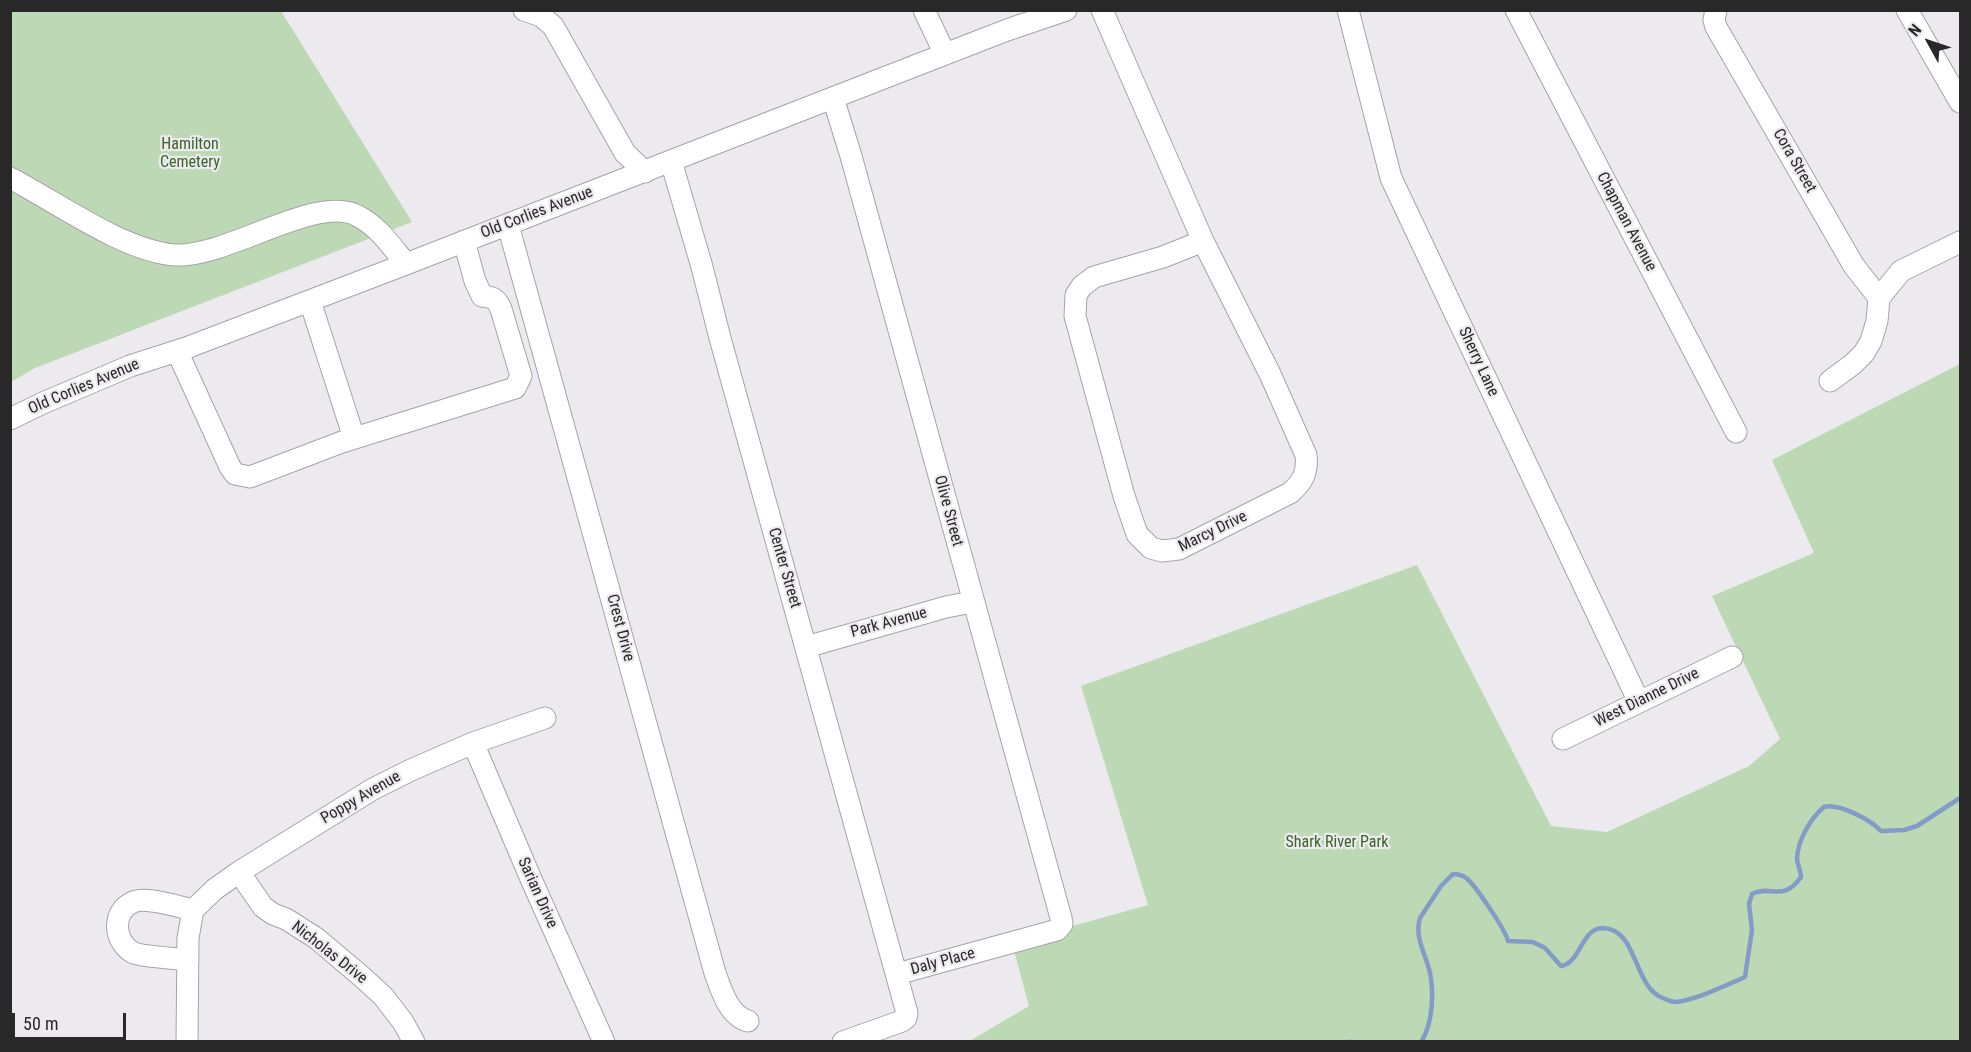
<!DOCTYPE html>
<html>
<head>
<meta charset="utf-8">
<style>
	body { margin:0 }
	#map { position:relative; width:1971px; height:1052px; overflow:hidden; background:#eceaee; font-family:"Roboto Condensed",sans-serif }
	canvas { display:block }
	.frame { position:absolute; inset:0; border:12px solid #292829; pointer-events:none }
	.north { position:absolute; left:1899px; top:12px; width:60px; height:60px; -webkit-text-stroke:4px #eceaee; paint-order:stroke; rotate:310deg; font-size:16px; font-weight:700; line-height:24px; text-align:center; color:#292829 }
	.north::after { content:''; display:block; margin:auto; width:21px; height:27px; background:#292829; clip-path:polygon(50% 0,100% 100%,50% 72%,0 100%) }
	.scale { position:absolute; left:12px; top:1013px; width:114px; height:27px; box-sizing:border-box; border:3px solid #292829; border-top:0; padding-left:8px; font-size:18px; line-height:21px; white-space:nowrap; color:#292829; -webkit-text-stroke:4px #eceaee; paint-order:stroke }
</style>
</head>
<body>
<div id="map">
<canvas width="1971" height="1052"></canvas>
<div class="frame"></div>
<div class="north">N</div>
<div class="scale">50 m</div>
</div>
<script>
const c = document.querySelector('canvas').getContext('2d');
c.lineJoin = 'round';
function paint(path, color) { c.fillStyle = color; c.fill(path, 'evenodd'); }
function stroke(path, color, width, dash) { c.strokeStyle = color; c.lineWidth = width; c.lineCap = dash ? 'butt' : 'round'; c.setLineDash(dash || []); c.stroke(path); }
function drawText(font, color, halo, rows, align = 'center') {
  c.font = font + ' "Roboto Condensed",sans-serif'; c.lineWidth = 4.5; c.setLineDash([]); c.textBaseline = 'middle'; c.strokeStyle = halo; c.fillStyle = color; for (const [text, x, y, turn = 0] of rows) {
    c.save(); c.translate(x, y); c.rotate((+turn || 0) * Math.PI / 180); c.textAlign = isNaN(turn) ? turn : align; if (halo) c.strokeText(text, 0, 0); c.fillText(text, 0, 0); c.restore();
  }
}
paint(new Path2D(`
	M11,11h270l131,211 -377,146 -24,14z
	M1960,364v677l-992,1 61,-36 -17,-63 136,-38 -67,-219 336,-121 134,261 56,6 142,-66 31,-27 -68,-143 102,-43 -42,-93z`), '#bdd8b4');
stroke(new Path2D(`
	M1346,1042h8
	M1421,1042c12,-18 13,-49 9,-69 -4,-19 -16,-35 -10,-55l21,-32 12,-12c5,0 9,1 13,4 8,5 40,53 42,63l25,1 12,6 16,18c20,-3 20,-38 42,-38 35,1 30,59 60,70 4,2 9,4 13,4 20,-2 50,-17 69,-25l7,-47 -3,-26 3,-10c19,-10 31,9 49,-17 0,-7 -4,-12 -4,-19 1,-18 13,-39 27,-51 15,-4 47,13 57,24l23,-1 13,-4 43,-28`), '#829bc7', 4.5);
const minor = new Path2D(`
	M524,10l17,6 12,10 72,127 20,19
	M924,10l21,44
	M1102,10l101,231
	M1348,10l43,168 248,524
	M1516,10l220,422
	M1716,10l-2,10 2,7 138,239 25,32
	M1907,10l53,92
	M833,98l18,58 210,762 1,6 -5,6 -160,44
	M671,161l31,106 18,71 187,675 -1,5 -4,3 -59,21
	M10,178c47,24 113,73 165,77 52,3 142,-62 183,-39 21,11 34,31 48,48
	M508,225l207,748c6,17 14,43 33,48
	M1203,241l67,133 36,81c2,17 -3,27 -16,38l-111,56 -17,2 -11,-3 -14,-14 -13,-38 -49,-180 1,-21 6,-9 12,-9 69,-20z
	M310,301l44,137
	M177,351l53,116 5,7 15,3 92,-35 173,-54 6,-12 -20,-67c-4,-10 -8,-12 -19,-13l-7,-15 -11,-40
	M1830,381l23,-17 11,-11 7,-12 6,-20 2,-23 22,-27 59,-29
	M10,419l33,-16 87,-37 56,-18 220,-84 601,-234 59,-20
	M806,647l140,-40 26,-5
	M1563,739l169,-82
	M473,743l58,136 73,163
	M239,872l24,35 10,7 13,5 30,19 45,38 22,20 20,26 11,20
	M188,960c-13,-2 -48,-3 -56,-8 -18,-11 -21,-40 1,-50 14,-6 45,5 60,8
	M187,1042l1,-104 5,-28 22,-21 24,-17 134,-83 38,-19 62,-27 72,-25`);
stroke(minor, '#a5a3a6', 23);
stroke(minor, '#fff', 21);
drawText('16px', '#3a6428', '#eceaee', [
	["Hamilton",190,145],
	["Cemetery",190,163],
	["Shark River Park",1337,843]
]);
drawText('16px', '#292829', '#eceaee', [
	["Cora Street",1794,161,60],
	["Old Corlies Avenue",537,213,-21],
	["Chapman Avenue",1626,222,62],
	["Sherry Lane",1478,362,65],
	["Old Corlies Avenue",84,387,-23],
	["Olive Street",948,511,75],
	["Marcy Drive",1213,532,-26],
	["Center Street",784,568,74],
	["Park Avenue",889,623,-15],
	["Crest Drive",620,628,75],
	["West Dianne Drive",1647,698,-26],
	["Poppy Avenue",361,798,-30],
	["Sarian Drive",537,893,66],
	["Nicholas Drive",329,953,38],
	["Daly Place",943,962,-15]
]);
</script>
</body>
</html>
